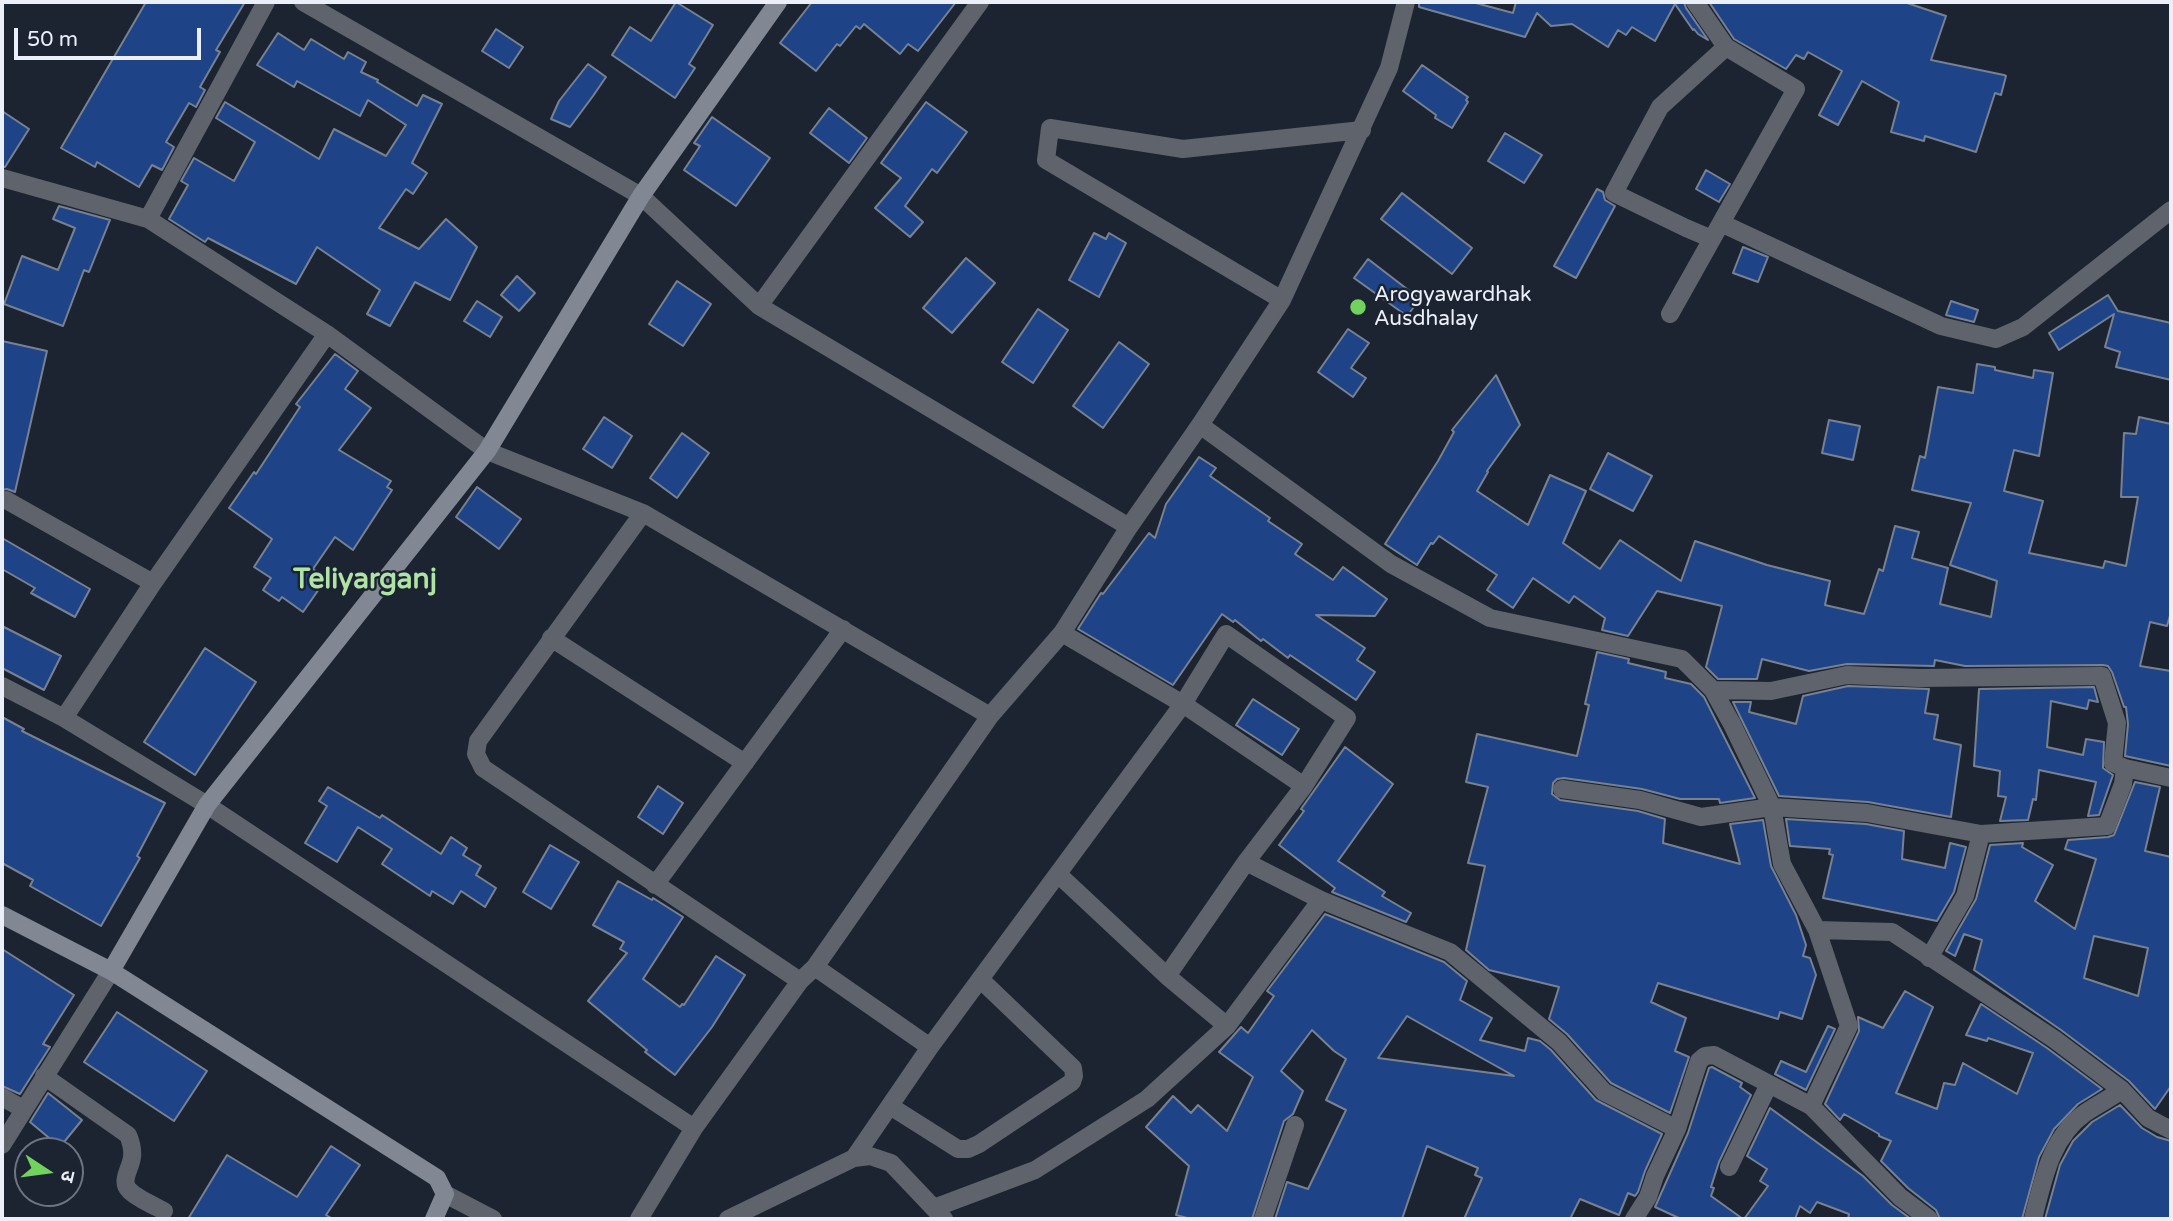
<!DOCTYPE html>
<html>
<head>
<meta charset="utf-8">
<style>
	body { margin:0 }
	#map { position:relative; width:2173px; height:1221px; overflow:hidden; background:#1c2431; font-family:"Varela Round","Noto Sans Devanagari",sans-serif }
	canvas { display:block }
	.frame { position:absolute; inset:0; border:4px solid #eaeff9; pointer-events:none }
	.north { position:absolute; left:14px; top:1137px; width:70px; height:70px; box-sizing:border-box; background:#1c2431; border:2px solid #6e7581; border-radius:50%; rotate:103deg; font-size:19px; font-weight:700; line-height:28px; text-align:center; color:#eaeff9 }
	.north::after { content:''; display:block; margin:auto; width:24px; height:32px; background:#71d35e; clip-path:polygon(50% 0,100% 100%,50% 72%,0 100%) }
	.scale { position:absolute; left:14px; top:28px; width:187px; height:32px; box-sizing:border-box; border:4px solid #eaeff9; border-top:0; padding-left:9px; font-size:21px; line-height:24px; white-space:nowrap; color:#eaeff9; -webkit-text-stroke:5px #1c2431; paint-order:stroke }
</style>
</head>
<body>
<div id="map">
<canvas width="2173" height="1221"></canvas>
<div class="frame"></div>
<div class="north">उ</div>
<div class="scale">50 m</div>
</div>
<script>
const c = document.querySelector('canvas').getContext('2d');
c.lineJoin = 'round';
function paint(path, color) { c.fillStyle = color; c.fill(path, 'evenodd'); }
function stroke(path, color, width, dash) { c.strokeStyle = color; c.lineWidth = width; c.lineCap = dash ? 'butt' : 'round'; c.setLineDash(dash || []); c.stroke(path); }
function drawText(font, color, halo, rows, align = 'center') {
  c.font = font + ' "Varela Round",sans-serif'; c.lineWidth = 5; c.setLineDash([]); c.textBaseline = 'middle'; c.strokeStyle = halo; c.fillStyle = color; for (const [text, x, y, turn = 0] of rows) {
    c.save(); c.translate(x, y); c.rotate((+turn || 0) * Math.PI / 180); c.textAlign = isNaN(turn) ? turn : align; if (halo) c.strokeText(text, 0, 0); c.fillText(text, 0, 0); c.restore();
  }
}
const building = new Path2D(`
	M146,2h99l-29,48 4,2 -20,35 5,3 -9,17 -7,-4 -23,39 8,5 -12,23 -10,-5 -13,22 -42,-25 -2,5 -34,-19z
	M676,2l37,23 -24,39 6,4 -20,30 -63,-43 18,-28 21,14z
	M812,2h144l-38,49 -10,-7 -8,10 -36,-30 -4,5 -4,-3 -16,20 -3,-2 -21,27 -36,-28z
	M1419,2h53l41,11 3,-11h168l2,6 22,32 -10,-6 -4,-5 -1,1 -18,-26 -20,37 -23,-14 -6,8 -8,-5 -10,17 -36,-23 -21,2 -14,-13 -12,24 -106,-30z
	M1709,2h195l42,14 -15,44 73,15 2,1 -5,19 -6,-2 -19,59 -51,-16 -1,5 -33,-9 8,-30 -37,-21 -24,44 -19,-10 23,-44 -34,-19 -4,7 -8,-4 -10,14 -52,-30z
	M496,29l27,18 -14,21 -27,-17z
	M278,33l26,17 7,-11 33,20 4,-7 18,10 -5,10 17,8 -1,2 40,24 6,-11 19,9 -30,59 15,10 -14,21 -7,-5 -27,39 40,21 27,-30 31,28 -27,53 -35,-18 -25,44 -23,-12 13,-24 -63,-43 -21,37 -88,-46 -3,4 -36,-23 19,-34 -7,-4 13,-23 40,23 21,-39 -39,-24 9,-16 94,57 15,-30 52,27 20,-31 -38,-25 -8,16 -63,-35 -3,6 -37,-22z
	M588,64l18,13 -13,19 -23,31 -19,-8 8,-18z
	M1422,65l46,32 -2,3 2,2 -16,26 -17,-10 1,-3 -33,-24z
	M926,102l41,30 -30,41 -5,-4 -27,37 18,16 -13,15 -35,-29 26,-30 -20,-15z
	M829,108l38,30 -18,25 -39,-30z
	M2,111l27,18 -24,38h-3z
	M712,117l58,41 -34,48 -52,-36 16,-24 -6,-3z
	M1505,133l37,22 -18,28 -36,-22z
	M1706,170l24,14 -11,18 -23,-13z
	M1597,189l6,3 2,8 10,6 -39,72 -22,-12z
	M1402,193l70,55 -20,26 -71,-55z
	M59,206l51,14 -21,52 -5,-2 -21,56 -59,-22 18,-48 36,14 17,-42 -22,-9z
	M1094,233l12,6 3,-6 17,10 -27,54 -30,-17z
	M1743,247l25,10 -10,25 -25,-9z
	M966,258l29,25 -43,50 -29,-25z
	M1368,259l52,40 -13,17 -53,-38z
	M517,276l18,17 -16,18 -18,-16z
	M677,281l34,23 -28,42 -34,-22z
	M2108,295l10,16 53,12v57l-55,-13 4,-15 -15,-5 9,-33 -55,36 -10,-17z
	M477,301l25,16 -12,20 -26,-16z
	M1951,301l27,9 -4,12 -28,-7z
	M1038,309l30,21 -35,53 -31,-21z
	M1348,329l21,14 -18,25 15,10 -13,19 -35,-25z
	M2,341l45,10 -32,141 -8,-3 -5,1z
	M1119,342l30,22 -46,64 -30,-22z
	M335,354l23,17 -13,18 26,19 -32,42 52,31 -4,6 5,3 -39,60 -18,-13 -22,32 13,10 -23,33 -21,-15 -3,4 -16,-11 8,-12 -17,-11 18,-28 -43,-31 25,-36 2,2 44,-67 -4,-3z
	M1977,364l18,3v3l38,8 1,-8 19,3 -14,83 -25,-6 -10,41 39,10 -14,52 74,15 2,-7 21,5 12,-69h-17l3,-64 12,1 3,-17 32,7v188l-4,14 -17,-4 -10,44 31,5v95l-46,-10 3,-32 -2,-17h-2l-12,-35 -4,-6 -5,-1 -138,1 -30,-6 -1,6 -87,-2 -38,7 -47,-12 -5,20h-39l-12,-12 16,-61 -65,-15 -29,45 -26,-6 3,-12 -31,-22 -5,7 -36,-25 -20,30 -26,-18 10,-15 -58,-39 -6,8 -2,-1 -14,22 -32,-21 53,-83 16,-29 -2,-2 44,-55 24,50 -33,46 1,1 -11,19 51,34 22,-50 36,16 -23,52 37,26 20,-29 61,41 14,-40 72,24 63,16 -5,24 39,9 15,-45 4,2 12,-45 24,6 -7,26 36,10 -8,36 51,13 6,-36 -47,-16 21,-62 -59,-13 8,-34 5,2 13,-71 35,6z
	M604,417l28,19 -20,32 -29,-19z
	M1829,420l31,6 -7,34 -31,-7z
	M682,433l27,20 -32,45 -27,-20z
	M1608,453l44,23 -19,35 -43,-22z
	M1199,457l17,11 -6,8 60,42 -2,3 34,23 -7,10 38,26 10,-13 44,32 -12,17 -59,-1 49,33 -8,12 18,12 -19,28 -66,-45 -2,3 -25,-19 -2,2 -26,-21 -2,2 -11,-8 -49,71 -95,-56 23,-36 2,1 46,-61 6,5 11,-34z
	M477,487l44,32 -22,30 -43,-32z
	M2,538l88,51 -15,28 -44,-24 4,-5 -33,-19z
	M2,626l59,30 -17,34 -42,-22z
	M205,648l51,34 -61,93 -51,-33z
	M1597,652l32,7 -1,4 38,9 -1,6 26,6 13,13 51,101 -35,5 -1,-4h-39l-38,-10 -78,-11 -7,1 -4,4 -1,11 8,6 78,11 27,8 -2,24 77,21 -10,-40 33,-4 8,46 25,49 10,30 -3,11 7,2 6,17 -14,44 -22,-7 -2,7 -120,-36 -7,19 35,16 -11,33 14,6 -19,56 -59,-30 -44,-49 -18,-15 10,-32 -70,-17 -23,-20 19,-84 -17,-3 20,-76 -22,-5 11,-48 100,22 12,-51 -4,-1z
	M1848,686l81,3 -4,24 13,2 -4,24 27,6 -10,72 -83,-15 -89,-6 -46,-94h18l-2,10 47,12 7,-28z
	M2094,687l4,15 -9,-2 -2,9 -36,-8 -4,46 36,8 3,-16 18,3 -1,26 10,7 -14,40 -11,1 8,-34 -57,-12 -3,30 -3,-1 -5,21 -28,1 6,-24 -8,-1 2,-25 -26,-5 5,-77z
	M1253,699l46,30 -17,26 -46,-30z
	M2,717l22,12 -2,2 143,72 -28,53 3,2 -39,68 -71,-40 3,-6 -31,-17z
	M1345,747l48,37 -55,77 47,31 -3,4 29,17 -5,9 -74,-30 3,-4 -56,-43 25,-34 -3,-2z
	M2135,782l25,5 -15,64 26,6v229l-16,23 -26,-28 -68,-51 -87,-60 8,-30 -18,-6 -9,22 -9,-5 30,-52 14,-54 33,-2 -1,4 31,18 -18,36 40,28 21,-70 -31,-10 3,-9 40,-3 6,-2zM2094,936l54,12 -10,48 -54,-18z
	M658,786l25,17 -20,31 -25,-17z
	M328,787l52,31 2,-3 59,39 10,-17 16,11 -4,7 18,11 -5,9 20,13 -11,19 -24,-16 -8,13 -21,-13 -2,5 -48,-32 10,-15 -34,-22 -21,35 -32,-19 22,-37 -8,-5z
	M1786,819l80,5 38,7 -2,28 43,9 5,-25 16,4 -12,45 -17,29 -114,-23 10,-43 -4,-1 1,-5 -40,-3z
	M550,845l29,17 -28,47 -28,-17z
	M618,881l34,19 1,-2 30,19 -40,62 37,28 2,-3 2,1 32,-49 29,19 -33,52 -37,48 -30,-23 2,-2 -59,-49 39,-48 -7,-4 4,-7 -31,-17z
	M1325,914l119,48 23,19 -7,19 32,18 -12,22 45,11 3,-13 12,3 11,9 45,50 66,34 -17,37 -7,21 -3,4 -7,-3 -9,22 -39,-16 -10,20h-106l18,-41 -7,-3 3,-7 -51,-22 -25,73h-127l12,-37 21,7 38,-79 -20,-10 20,-41 -12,-8 -22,-21 -31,41 22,20 -10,23 -9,7 -32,98h-61l-15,-4 13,-49 -43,-39 27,-31 18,17 7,-8 29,26 26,-54 -34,-25 22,-25 7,6 26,-37 -7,-5zM1407,1016l37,21 70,39 -136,-18z
	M2,949l72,46 -31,49 7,3 -30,47 -18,-8z
	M1905,991l28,16 -37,86 41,16 7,-26 11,2 8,-22 54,31 16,-41 -45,-15 -1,3 -21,-6 15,-31 66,44 55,41 -24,15 -24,25 -15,28 -17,62h-82l-4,-9 -28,-22 -27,-27 10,-20 -12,-5v-2l-35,-20 -4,6 -15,-16 34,-73 -1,-14 25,11z
	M117,1012l90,59 -33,50 -90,-59z
	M1828,1026l7,3 -29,61 -31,-16 6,-13 25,11z
	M1712,1067l30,16 -2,4 11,8 -32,67 -8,25 3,1 -3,8 32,23h-62l-26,-12 33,-74 21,-65z
	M48,1093l34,27 -22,27 -30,-25z
	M2120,1105l22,23 15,9 14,4v78h-126l15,-54 13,-24 19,-19z
	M1770,1108l93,68 29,29 19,14h-63l1,-5 -32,-12 -7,11 -10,-7 -5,13h-51l24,-33 -8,-5 7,-12 -20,-13z
	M331,1146l29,19 -34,50 7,4h-145l39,-64 70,42z`);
paint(building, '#1e4487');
stroke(building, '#778192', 2);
stroke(new Path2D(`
	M303,2l338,194 118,110 370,221
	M2,178l146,41 179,115 160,117 156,62 347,203
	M148,219l118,-217
	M1721,223l220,103 55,13 27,-12 148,-117
	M1712,239l-26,-11 -72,-35 46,-86 66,-60
	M1282,300l-236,-140 4,-32 133,21 179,-19
	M759,306l221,-304
	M1670,314l126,-225 -70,-42 -31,-45
	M1200,425l191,139 99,54 192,41 31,31 58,1 76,-16 72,3 183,-2 15,47 -4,40 12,5 -2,16 -16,42 -126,8 -114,-21 -95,-6 -71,10 -61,-17 -78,-11
	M6,500l147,83
	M643,513l-165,228 -2,13 7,14 317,213
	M1062,633l121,71 121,82
	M551,638l194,125
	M2,686l62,32 143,87 487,323
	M1713,690l19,34 40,83 10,57 35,66 32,96 -38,80 89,91 29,22
	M64,718l89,-135 174,-249
	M2125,768l46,10
	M1246,862l75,38
	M655,885l188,-256
	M1817,930l75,2 162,107 68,51 26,28 23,12
	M1929,958l36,-62 16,-62
	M815,967l115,80 253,-343 43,-70 121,84 -43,68 -58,76 -79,114 -108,-101
	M1167,976l60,50
	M44,1076l84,59c3,7 5,14 4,22 -1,11 -12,24 -3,33 7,8 26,16 35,21
	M2,1097l21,12
	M890,1106l68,43h10l11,-5 93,-62 2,-6 -1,-8 -93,-89
	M2,1145l109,-174
	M854,1158l76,-111
	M1729,1167l40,-83
	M445,1194l48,25
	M934,1208l101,-38 112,-71 80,-73 94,-126 129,52 109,90 45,50 73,37
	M639,1219l55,-91 106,-147 15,-14 175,-251 72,-83 67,-106 71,-102 82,-125 107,-232 17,-66
	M728,1219l126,-61 16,-2 21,7 53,56
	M1263,1219l32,-94
	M1634,1219l14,-22 7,-21 22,-47 22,-68 6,-5 9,-1 97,51
	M2033,1219c10,-38 17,-81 52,-106 12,-8 25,-15 37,-23`), '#5f636b', 18);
stroke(new Path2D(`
	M2,915l109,56 326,207 8,16 -11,25
	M111,971l96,-166 280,-354 154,-255 137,-194`), '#818893', 18);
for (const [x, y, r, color] of [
	[1358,307,9,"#71d35e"]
]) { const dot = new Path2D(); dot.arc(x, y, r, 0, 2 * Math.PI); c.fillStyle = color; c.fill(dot); stroke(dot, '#1c2431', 2.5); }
drawText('21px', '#eaeff9', '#1c2431', [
	["Arogyawardhak",1374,295],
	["Ausdhalay",1374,319]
], 'left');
drawText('bold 28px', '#afe4a6', '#1c2431', [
	["Teliyarganj",365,581]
]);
</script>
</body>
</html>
